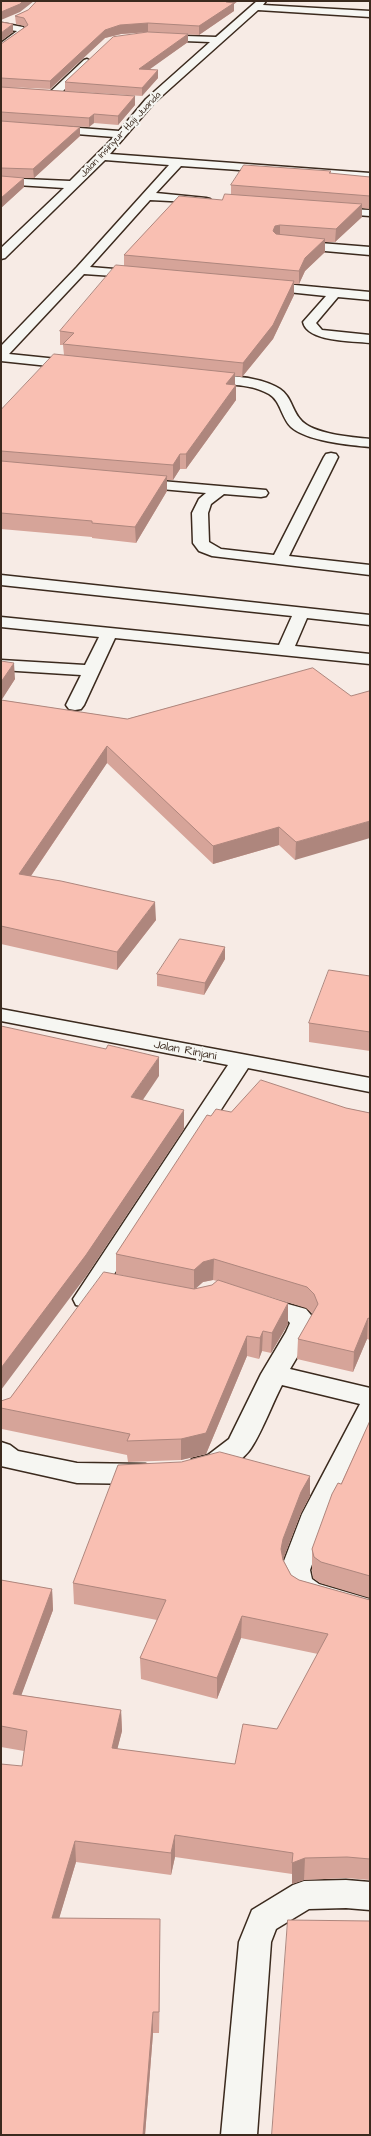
<!DOCTYPE html>
<html>
<head>
<meta charset="utf-8">
<style>
	body { margin:0 }
	#map { position:relative; width:371px; height:2136px; overflow:hidden; background:#f7ebe5; font-family:"Architects Daughter",sans-serif }
	canvas { display:block }
	.frame { position:absolute; inset:0; border:2px solid #3b2a1e; pointer-events:none }
</style>
</head>
<body>
<div id="map">
<canvas width="371" height="2136"></canvas>
<div class="frame"></div>
</div>
<script>
const c = document.querySelector('canvas').getContext('2d');
c.lineJoin = 'round';
function stroke(path, color, width, dash) { c.strokeStyle = color; c.lineWidth = width; c.lineCap = dash ? 'butt' : 'round'; c.setLineDash(dash || []); c.stroke(path); }
function paint(path, color) { c.fillStyle = color; c.fill(path, 'evenodd'); }
function drawText(font, color, halo, rows, align = 'center') {
  c.font = font + ' "Architects Daughter",sans-serif'; c.lineWidth = 4; c.setLineDash([]); c.textBaseline = 'middle'; c.strokeStyle = halo; c.fillStyle = color; for (const [text, x, y, turn = 0] of rows) {
    c.save(); c.translate(x, y); c.rotate((+turn || 0) * Math.PI / 180); c.textAlign = isNaN(turn) ? turn : align; if (halo) c.strokeText(text, 0, 0); c.fillText(text, 0, 0); c.restore();
  }
}
const minor = new Path2D(`
	M257,1h9l-3,4 107,6v6l-112,-7 -104,93 -44,51 260,19v6l-189,-13 -25,27 50,5 4,1 2,2 -2,2 -60,-3 -60,67 49,4 4,1 2,3 -2,3 -59,-4 -75,80 68,7 5,1 2,3 -2,3 -5,1 -76,-8v-15l76,-79 92,-102 -64,-5 -100,98 -4,1v-11l63,-60 -63,-4v-6l69,3 44,-44 -113,-9v-6l118,9 27,-32 64,-57 -52,-2 -3,-1v-4l61,2z
	M1,23l22,4 4,5 -26,19v-8l16,-12 -16,-2z
	M87,59l5,3 -34,34h-8v-4l34,-32z
	M332,208l38,2v6l-42,-3 -2,-2z
	M295,241l75,6v8l-79,-7 -2,-3 2,-3z
	M263,282l107,10v8l-32,-3 -22,26 6,7 48,5v8c-17,-2 -63,-1 -67,-21l23,-26 -67,-7 -2,-3 2,-3z
	M205,374c24,3 53,1 75,15 11,7 12,21 20,30 11,15 52,18 70,20v8c-21,-2 -64,-6 -79,-20 -10,-10 -10,-26 -22,-33 -21,-12 -46,-8 -69,-13l-2,-3z
	M331,453l5,1 2,3 -49,99 81,9v10l-158,-19 -13,-5 -6,-8 -1,-30 7,-14 7,-6 -68,-6 -5,-1 -2,-3 2,-3 5,-1 128,11 2,3 -2,3 -5,1 -37,-3 -13,10 -3,9 1,29 12,7 53,6 50,-98 2,-3z
	M1,575l369,40v10l-63,-7 -12,28 75,8v10l-255,-26 -31,67 -3,4 -6,1 -6,-1 -3,-4 15,-30 -80,-5v-10l84,5 14,-28 -98,-10v-10l278,28 13,-29 -291,-31z
	M1,1009l369,69v14l-122,-24 -154,237 -9,2 -9,-2 -3,-6 155,-234 -227,-44z
	M259,1296l47,13 10,12 -4,11 -22,37 80,19v47l-40,79 -20,56 2,9 7,5 51,15v22l-71,-21 -7,-5 -8,-15 -2,-10 2,-9 18,-47 58,-110 -78,-19c-9,17 -22,52 -33,66 -13,16 -38,28 -57,22l-4,-7 4,-7 16,-4 21,-16 32,-65 25,-42 4,-9 -2,-2 -38,-11 -3,-6 3,-6z
	M1,1442l9,3 8,6 59,12 68,1 10,3 3,7 -3,7 -10,3 -68,-1 -76,-17z
	M346,1880l24,2v28l-24,-2 -37,1 -33,20 -5,13 -14,193h-36l18,-193 13,-32 41,-25 11,-4z`);
stroke(minor, '#3b2a1e', 3);
paint(minor, '#f6f6f2');
paint(new Path2D(`
	M37,1h201l-4,3v7l-35,24 -51,-3 -27,2 -16,4 -55,51 -43,-2 128,9v9l-17,20 -24,-2 -5,4 -36,-2 27,11 -46,42h-10v9l-23,21v-164l24,-17 -1,-1 -8,-2 -1,-8 13,-6z
	M188,34v8l-39,27 9,1v8l-16,18 -77,-5v-9z
	M331,171v3l39,3v32l-8,-1v9l-27,25h-10v10l-20,19 -6,13h-5v11l-21,44 -31,38 -7,-1v9h1v15l-50,69h-6l-7,11h-6v11l-31,52 -44,-5v-1l-91,-8v-119l63,-55 -1,-10h-3v-14l64,-65v-11l107,-60v-10z
	M1,661l14,18 -14,21 126,19 186,-51 -18,192 -16,-15 -66,19 -106,-101 -76,113 125,44 -39,50 -116,-26z
	M225,959l-21,36 -47,-9v-12z
	M370,976v75l-61,-9v-19z
	M346,1108l24,5v227l-3,-1 -14,33 -56,-13 1,-20 15,-25 -7,-6 -71,-22 53,38 -17,29 -9,-2 -3,8 -12,-3 -41,98 -25,6 -53,2 -1,-7 -125,-26 -1,4v-32l9,-3 133,-118 -27,-6v-20l95,-138 20,-4zM213,1280l4,1 -5,4 -17,4 8,-7z
	M370,1421v177l-50,-15 -7,-5 -1,-8v-21l29,-65z
	M310,1476v20l-9,17 -18,46 8,16 8,5 71,20v280l-24,-2 -42,2 -12,4v-10l-117,-17 -4,18 -95,-13 -17,56 101,22 -1,93h-6l-8,102h-144l21,-369 2,-15 -23,-4v-167l51,9 1,21 -32,85 100,15 1,21 -5,18 118,15 42,-35 41,-75 -77,-16 -24,61 -76,-20 -1,-21 17,-38 -83,-16 -1,-21z`), '#d6a499');
paint(new Path2D(`
	M23,1h11l-14,11 -19,8v-8z
	M227,1h11l-4,3v7l-35,24v-9z
	M148,23v9l-27,2 -16,4 -55,51v-8l55,-51 15,-5z
	M13,24v8l-12,9v-8z
	M188,34v8l-49,35v-8z
	M158,70v8l-16,18v-8z
	M135,96v9l-17,20v-9z
	M94,114v9l-5,4v-9z
	M80,127v9l-46,42 -1,-9z
	M24,178v9l-23,21v-10z
	M362,204v13l-27,25 1,-13z
	M280,225v13l-5,1 -2,-8 2,-5z
	M325,239v13l-20,19 -6,13v-13l6,-13z
	M294,281v14l-21,44 -31,38 1,-14z
	M235,373v14l-9,-3z
	M236,385v15l-50,69v-15z
	M180,454v15l-7,11v-15z
	M167,476v15l-31,52 -1,-16z
	M14,663l1,16 -14,22v-19z
	M107,746v17l-87,129 -1,-18z
	M370,821v17l-75,22 1,-18z
	M279,827v18l-66,19v-18z
	M155,902l1,18 -39,50v-18z
	M225,947v12l-21,36 1,-12z
	M159,1057v19l-27,40 -1,-19z
	M184,1110v19l-97,146 -86,115v-22z
	M214,1259l-1,21 -10,2 -9,8v-20l9,-8z
	M288,1303v21l-17,29 1,-20z
	M368,1318l-1,21 -14,33 1,-20z
	M263,1331l-1,20 -3,8 1,-21z
	M247,1336v20l-41,98 -25,6v-21z
	M1,1408l1,21 -1,4z
	M310,1476v20l-9,17 -18,47 -2,-11 2,-10 18,-47z
	M52,1589l1,21 -39,105 -1,-21z
	M242,1616l-1,22 -24,61v-21z
	M121,1710l1,21 -10,39v-22z
	M175,1835v22l-4,18v-22z
	M75,1841l1,21 -23,77 -1,-21z
	M305,1858l-1,22 -12,4v-21z
	M160,1919v21l-1,93v-21z
	M153,2012v21l-8,102h-2z`), '#ae867d');
const building = new Path2D(`
	M1,1h22l-3,3 -19,8z
	M37,1h190l-1,1 8,1 -35,23 -51,-3 -28,2 -15,5 -55,51 -49,-3v-34l27,-19 -4,-7 -9,-2 13,-6z
	M1,22l12,2 -12,9z
	M148,32l40,2 -49,35 19,1 -16,18 -77,-6 48,-45z
	M1,87l134,9 -17,20 -24,-2 -5,4 -88,-6z
	M1,121l79,6 -47,42 -32,-1z
	M244,165l87,6 -2,2 41,4v19l-139,-11z
	M1,176l23,2 -23,20z
	M225,194l137,10 -26,25 -56,-4 -5,1 -2,5 3,3 49,5 -20,19 -6,13 -175,-16 55,-59 43,4z
	M116,265l178,16 -21,44 -30,38 -180,-19 11,-11 -14,-2z
	M54,354l181,19 -9,11 10,1 -50,69h-6l-7,11 -172,-14v-41z
	M1,461l166,15 -32,51 -43,-4v-2l-91,-8z
	M1,661l13,2 -13,19z
	M313,668l38,28 18,-5 1,1v129l-74,21 -17,-15 -66,19 -106,-100 -88,128 42,7 94,21 -38,50 -116,-26v-226l126,19z
	M180,939l45,8 -20,36 -48,-9z
	M329,970l41,6v56l-61,-9z
	M1,1026l105,23 2,-4 51,12 -28,40 53,13 -98,145 -85,113z
	M261,1080l85,28 24,5v206l-2,-1 -14,34 -56,-13 20,-35 -4,-10 -7,-7 -93,-28 -11,3 -9,8 -78,-16 91,-139 4,1 5,-7 15,3z
	M104,1272l90,17 18,-4 6,-5 70,23 -16,30 -9,-2 -3,7 -13,-2 -41,97 -25,6 -54,2 3,-7 -129,-26v-7l9,-3z
	M370,1421v155l-49,-14 -7,-5 -2,-8 20,-55 6,-11 3,1z
	M220,1452l90,24 -9,16 -18,47 -2,10 2,11 8,15 8,5 71,20v259l-23,-2 -42,1 -13,5 1,-10 -118,-18 -4,18 -96,-12 -23,77 108,1 -1,93h-6l-10,123h-142v-371l21,2 5,-35 -26,-5v-146l51,9 -39,105 108,16 -9,38 123,16 8,-40 34,5 51,-95 -86,-18 -25,62 -77,-20 26,-58 -93,-17 45,-118 63,-3z
	M288,1920l82,1v214h-98z`);
paint(building, '#f9bfb2');
stroke(building, '#ae867d', 1);
drawText('10px', '#3b2a1e', '#f6f6f2', [
	["Jalan Insinyur Haji Juanda",121,135,-47]
]);
drawText('12px', '#3b2a1e', '#f6f6f2', [
	["Jalan Rinjani",185,1051,11]
]);
</script>
</body>
</html>
